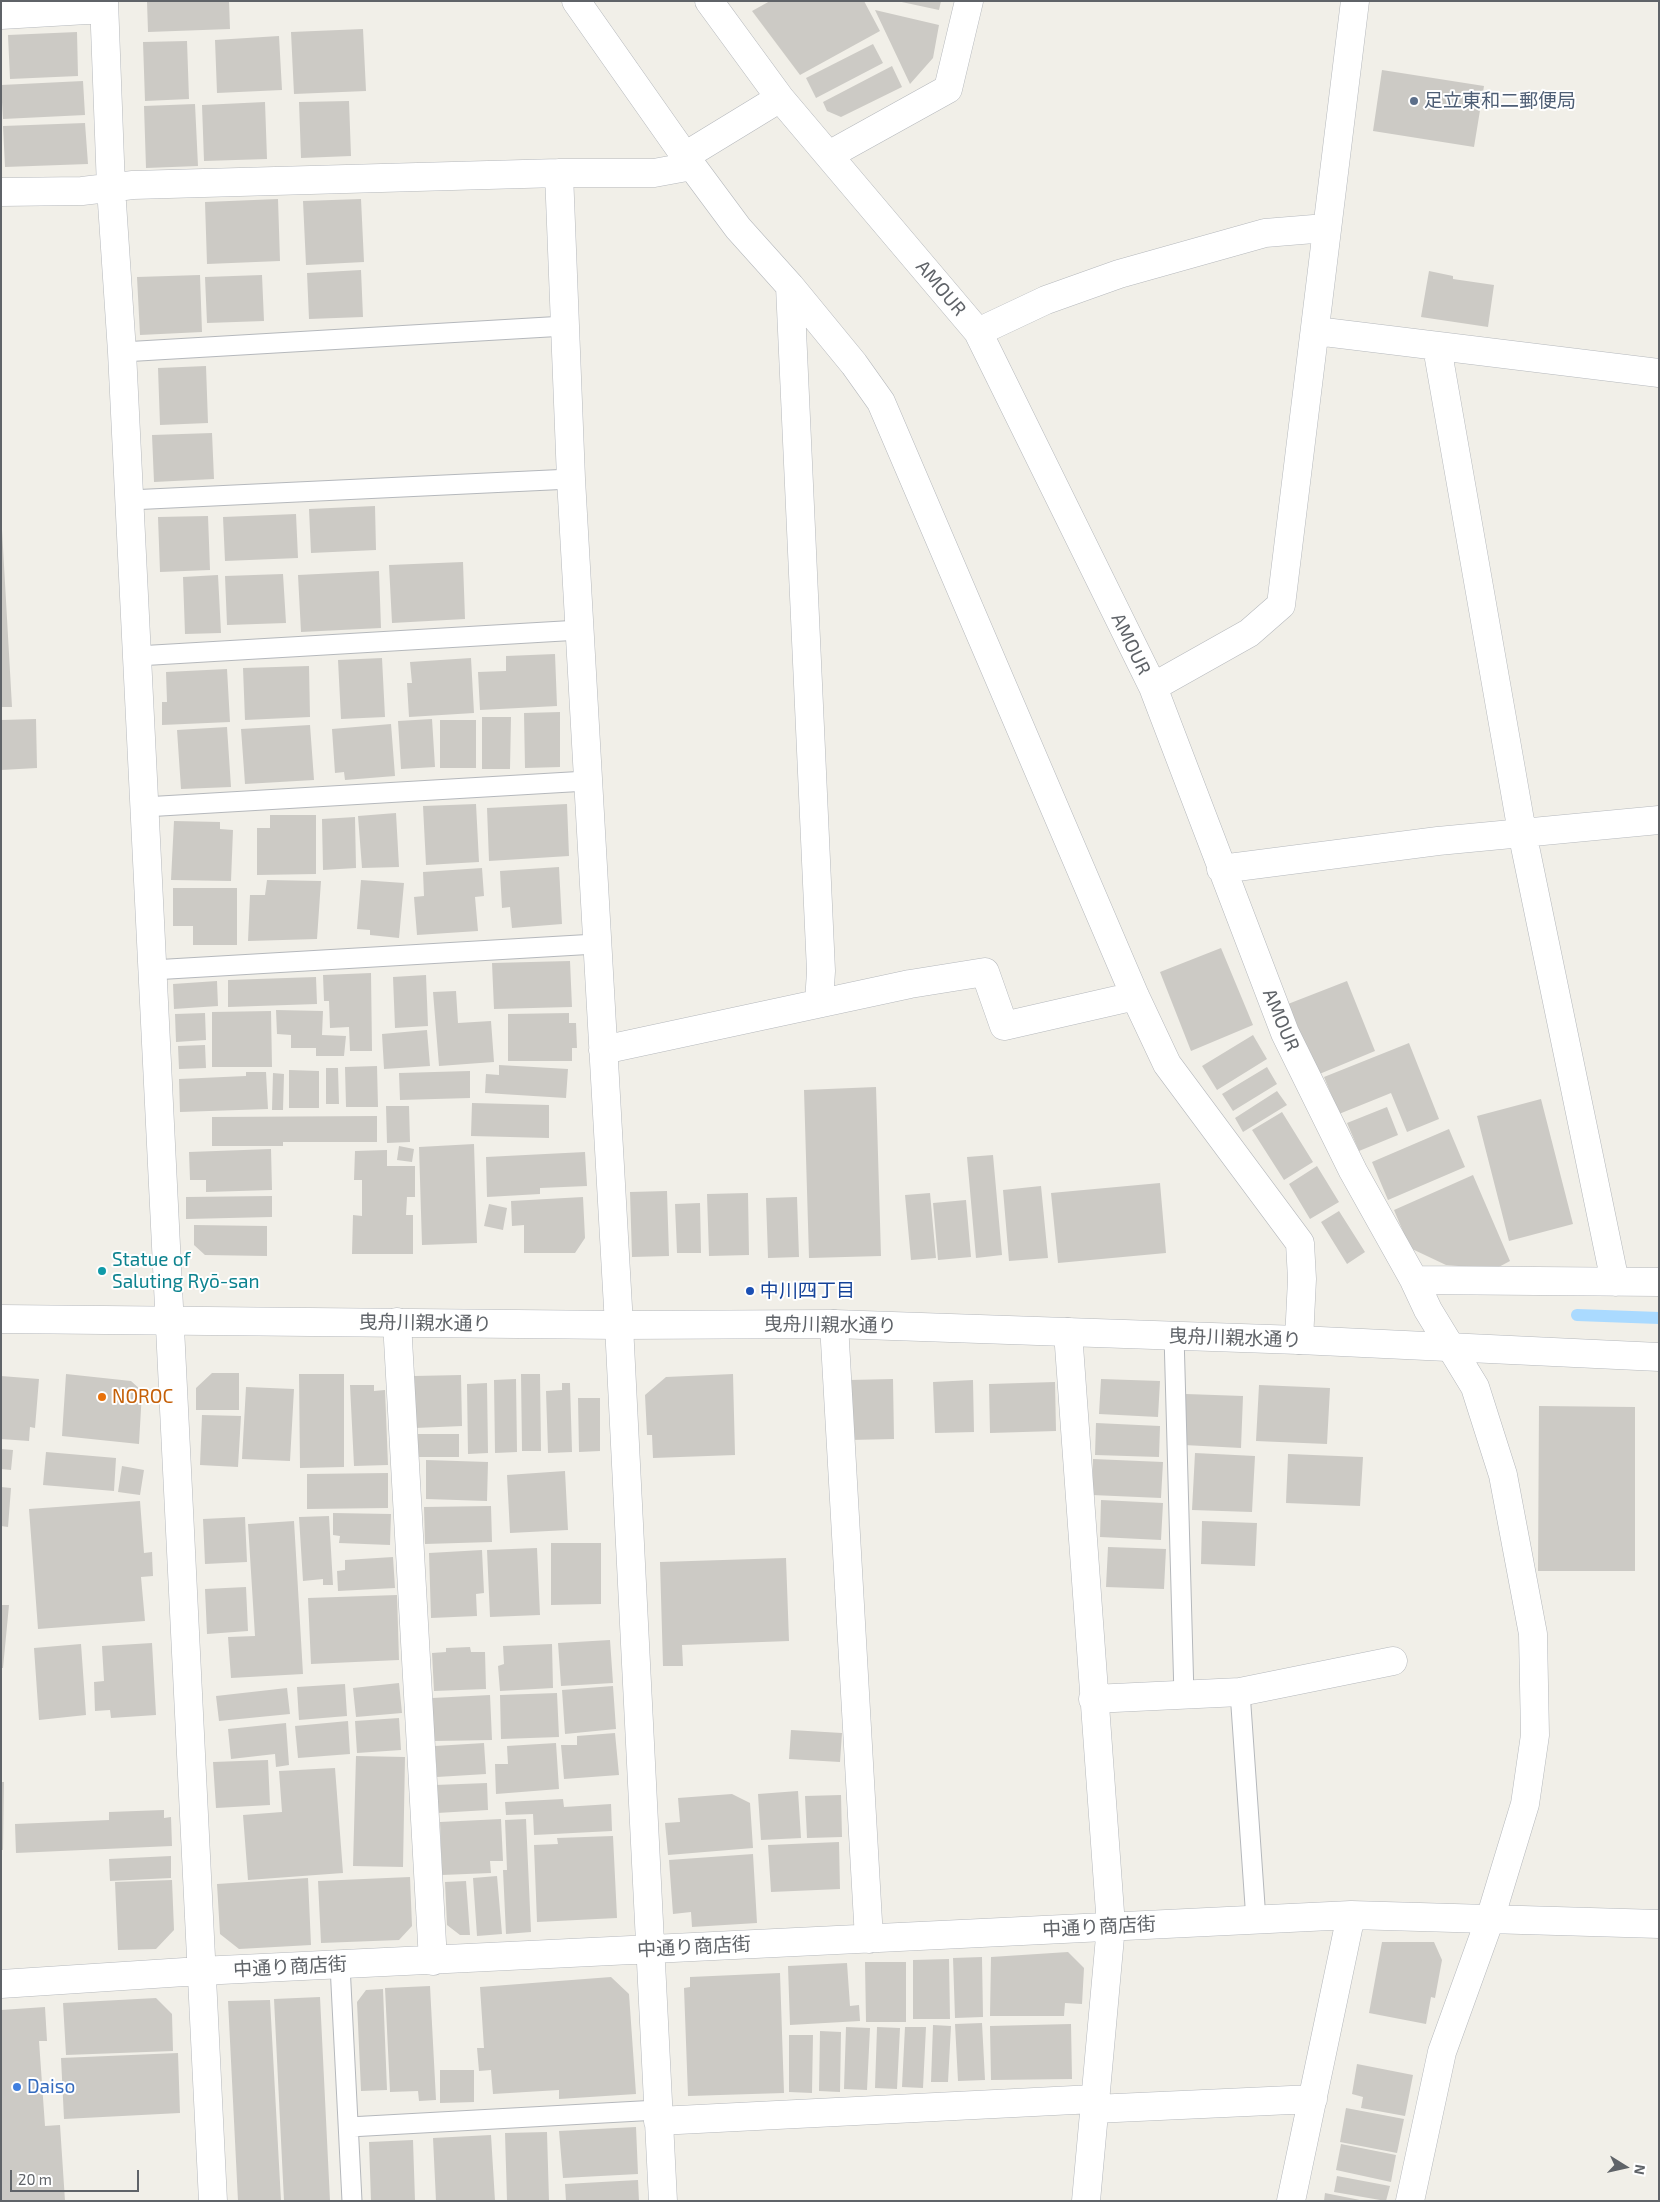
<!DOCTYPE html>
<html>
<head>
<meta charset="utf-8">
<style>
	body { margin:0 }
	#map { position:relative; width:1660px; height:2202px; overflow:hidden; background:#f1efe8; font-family:"Exo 2",sans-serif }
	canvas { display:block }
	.frame { position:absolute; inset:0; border:2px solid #5f6368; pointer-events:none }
	.north { position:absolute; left:1600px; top:2142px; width:50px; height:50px; -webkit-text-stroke:4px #fff; paint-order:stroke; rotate:100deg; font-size:14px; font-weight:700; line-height:20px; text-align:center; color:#5f6368 }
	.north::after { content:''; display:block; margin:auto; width:18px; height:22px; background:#5f6368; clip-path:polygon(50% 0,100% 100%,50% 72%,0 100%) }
	.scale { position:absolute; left:10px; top:2170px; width:129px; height:22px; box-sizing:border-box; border:2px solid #5f6368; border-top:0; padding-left:6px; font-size:15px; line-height:18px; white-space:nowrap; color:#5f6368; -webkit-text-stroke:4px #fff; paint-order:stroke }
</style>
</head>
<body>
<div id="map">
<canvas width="1660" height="2202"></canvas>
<div class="frame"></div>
<div class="north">N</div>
<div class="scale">20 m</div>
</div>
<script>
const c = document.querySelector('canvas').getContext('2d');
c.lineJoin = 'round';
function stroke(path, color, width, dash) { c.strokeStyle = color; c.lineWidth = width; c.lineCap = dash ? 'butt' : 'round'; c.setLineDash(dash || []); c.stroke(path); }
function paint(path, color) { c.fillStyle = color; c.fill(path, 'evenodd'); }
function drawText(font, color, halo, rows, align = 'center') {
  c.font = font + ' "Exo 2","Noto Sans JP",sans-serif'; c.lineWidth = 4; c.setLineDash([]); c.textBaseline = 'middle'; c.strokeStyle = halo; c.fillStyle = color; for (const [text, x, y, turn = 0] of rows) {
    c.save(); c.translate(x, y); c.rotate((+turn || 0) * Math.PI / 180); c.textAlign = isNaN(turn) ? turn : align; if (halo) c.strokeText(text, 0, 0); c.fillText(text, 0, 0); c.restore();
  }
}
stroke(new Path2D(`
	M1577,1315l82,3`), '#aadaff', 12);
paint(new Path2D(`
	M147,1h82l1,28 -82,3z
	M770,1h94l16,30 -80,44 -48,-64z
	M897,1h44l-2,9z
	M875,10l64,15 -6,33 -23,26z
	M363,29l3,62 -72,3 -3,-62z
	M77,32l1,44 -68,3 -2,-44z
	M279,36l3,54 -65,3 -2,-53z
	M187,41l2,58 -44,2 -2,-59z
	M873,44l10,19 -67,35 -10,-20z
	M892,66l10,21 -61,30 -14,-6 -4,-9z
	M1382,70l102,16 -10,61 -101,-16z
	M83,81l2,34 -82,4 -2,-34z
	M349,101l2,55 -50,2 -2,-56z
	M265,102l2,57 -63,2 -2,-56z
	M195,104l3,62 -52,2 -2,-62z
	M85,123l3,41 -83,3 -2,-41z
	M278,199l2,62 -73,3 -2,-62z
	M361,199l3,63 -58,3 -3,-64z
	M361,270l2,47 -54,2 -2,-46z
	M1429,271l24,5v3l41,6 -6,42 -67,-10z
	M200,275l2,57 -62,3 -3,-58z
	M262,275l2,46 -57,2 -2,-46z
	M206,366l2,57 -48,2 -2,-57z
	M212,433l2,46 -60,3 -2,-47z
	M375,506l1,44 -65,3 -2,-44z
	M1,512l11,195h-11z
	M296,514l2,44 -73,3 -2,-44z
	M208,516l2,54 -50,2 -2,-55z
	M463,562l2,57 -73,4 -3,-58z
	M379,571l2,57 -80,4 -3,-57z
	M283,574l3,49 -59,2 -2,-49z
	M218,575l3,58 -36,1 -2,-57z
	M555,654l2,52 -77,4 -2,-38 28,-1v-15z
	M382,658l3,59 -44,2 -3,-59z
	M471,658l3,55 -65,4 -2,-34h5l-2,-21z
	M309,666l1,51 -65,3 -2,-52z
	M227,669l3,53 -68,3v-23h5l-1,-30z
	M560,712v55l-35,1 -1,-55z
	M482,717h29l-1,52h-28z
	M36,719l1,49 -36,2v-50z
	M432,719l3,48 -34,2 -3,-48z
	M440,720h36v48h-36z
	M391,724l4,52 -50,4 -1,-8 -9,1 -3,-44z
	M310,725l4,55 -69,4 -4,-55z
	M227,727l4,60 -50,2 -4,-59z
	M476,804l3,58 -53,3 -3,-59z
	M567,804l2,52 -80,5 -2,-53z
	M396,813l3,54 -37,1 -4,-52z
	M270,815h46v59l-59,1v-47h13z
	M355,817l1,51 -33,2 -1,-51z
	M174,821l46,1v7l13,1 -2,51 -60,-1z
	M559,867l3,57 -50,4 -2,-21 -8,1 -2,-37z
	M482,868l2,28 -9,1 3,34 -61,4 -3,-38 10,-1 -1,-24z
	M267,880l54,1 -4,58 -69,2 2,-46h15z
	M361,880l43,3 -5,55 -29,-3v-5l-13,-1z
	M173,888h64v57h-44v-19h-20z
	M1221,948l32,77 -62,26 -31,-79z
	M570,961l2,46 -78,2 -2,-46z
	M371,973l1,78h-22l-1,-24 -19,1 -1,-27h-5l-1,-26z
	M426,975l2,51 -33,2 -2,-51z
	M316,977l1,27 -89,3v-27z
	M217,981l1,25 -44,3 -1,-25z
	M1347,981l28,70 -58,24 -29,-71z
	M456,991l2,32 33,-2 3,41 -55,4 -6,-74z
	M276,1010l47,1 -1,24 24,1 -2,20h-28v-8h-25v-13l-14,-1z
	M271,1011l1,56h-60v-55z
	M205,1013l1,27 -30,2 -1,-28z
	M569,1013v10h7l1,25h-5v13h-64v-47z
	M427,1030l3,36 -46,3 -2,-35z
	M1253,1035l14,24 -50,31 -15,-24z
	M1409,1043l30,76 -32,13 -16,-39 -52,21 -15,-37z
	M205,1045l1,23 -27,1 -1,-23z
	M499,1065l69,4 -2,29 -81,-5 1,-19 13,1z
	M377,1066l1,41h-32l-1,-40z
	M1267,1067l10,17 -44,27 -11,-17z
	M326,1068h12l1,36h-13z
	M289,1070l30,1v37h-30z
	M470,1071v27l-70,2 -1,-27z
	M246,1072h20l2,37 -88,3 -1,-33 67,-3z
	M273,1073l11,1 -1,36h-11z
	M876,1087l5,169 -72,2 -5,-168z
	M1277,1091l10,14 -44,27 -8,-14z
	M1541,1099l32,125 -64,17 -32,-125z
	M472,1103l77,2v33l-78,-2z
	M386,1106h23l1,36 -23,1z
	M1387,1107l11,28 -39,16 -12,-28z
	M1282,1112l31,50 -29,18 -32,-50z
	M377,1116v26h-94v4h-71v-29z
	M1449,1129l16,38 -77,33 -16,-38z
	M474,1144l3,99 -55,2 -3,-98z
	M399,1146l15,3 -2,13 -15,-2z
	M271,1149l1,41 -66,2v-12h-16l-1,-28z
	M387,1150v16h28v31h-8l-1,18h7v39h-61l1,-39 9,1v-36h-8l1,-29z
	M585,1152l2,34 -47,2v6l-53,3 -1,-40z
	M993,1155l9,100 -26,3 -9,-101z
	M1317,1166l22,36 -29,17 -21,-35z
	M1473,1175l37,86 -15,8 -49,-4 -36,-17 -16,-38z
	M1160,1183l6,70 -108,10 -7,-70z
	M1041,1186l7,72 -39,3 -6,-71z
	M667,1191l2,65 -37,1 -2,-65z
	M748,1193l1,62 -40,1 -2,-62z
	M930,1193l6,65 -25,2 -6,-65z
	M272,1196v21l-86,2v-22z
	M583,1197l2,41 -10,15h-51v-28l-12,1 -1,-25z
	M797,1197l2,60 -31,1 -2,-60z
	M966,1200l5,57 -33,3 -5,-57z
	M700,1203l1,50h-24l-2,-49z
	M489,1204l18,4 -4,22 -19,-4z
	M1339,1211l26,41 -18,12 -26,-42z
	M194,1225l73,1v30l-62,-1 -11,-10z
	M212,1373h27v37h-43v-22z
	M66,1374l65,7 11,10 -3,53 -77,-8z
	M299,1374h45v93l-44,1z
	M521,1374h19l1,77h-19z
	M733,1374l2,81 -82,3 -1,-23h-5l-2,-40 21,-18z
	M461,1375l1,51 -47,2 -1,-52z
	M1,1376l38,3 -4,49 -5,-1 -1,14 -28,-2z
	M516,1379l1,73 -22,1 -1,-73z
	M893,1379l1,60 -44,1 -1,-60z
	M1101,1379l59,2 -2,36 -59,-3z
	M973,1380l1,52 -39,1 -2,-51z
	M1055,1382l1,49 -66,2 -1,-49z
	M487,1383l1,70 -20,1 -1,-70z
	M562,1383h8l2,69 -24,1 -2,-62 16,-1z
	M350,1385h24v6l11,-1 3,75 -34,1z
	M1259,1385l71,3 -3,56 -71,-3z
	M246,1387l48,2 -4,72 -48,-2z
	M1186,1394l57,2 -2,52 -57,-3z
	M578,1398h22v53l-21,1z
	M1539,1406l96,1v164h-97z
	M202,1415l39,1 -3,51 -38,-2z
	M1096,1423l64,3 -1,31 -64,-2z
	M418,1434h41v23h-41z
	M1,1449l12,1 -2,20 -10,-1z
	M46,1452l70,6 -2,33 -71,-6z
	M1195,1453l60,3 -3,56 -60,-2z
	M1288,1454l75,3 -3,49 -74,-3z
	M1093,1459l70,3 -2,36 -69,-3z
	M426,1460l62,2 -1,39 -61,-2z
	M122,1466l22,4 -4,25 -22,-3z
	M565,1471l3,59 -58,3 -3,-58z
	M388,1473v35l-81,1v-35z
	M1,1487l10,1 -3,39 -7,-1z
	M1101,1500l62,3 -2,37 -61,-3z
	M140,1501l4,52 8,-1 1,24 -12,1 4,44 -107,8 -9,-120z
	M491,1506l1,36 -67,2 -1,-37z
	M333,1513l58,1 -1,31 -51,-2 1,-7 -7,-1z
	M329,1516l4,69h-10v-6l-20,2 -4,-64z
	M245,1517l2,45 -42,2 -2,-45z
	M294,1521l9,153 -72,4 -3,-41 27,-1 -7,-112z
	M1202,1521l55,2 -2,43 -54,-2z
	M551,1543h50v61l-50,1z
	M1108,1547l58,2 -2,40 -58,-2z
	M537,1548l3,67 -50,2 -3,-67z
	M482,1550l2,43 -8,1 1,22 -46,2 -2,-65z
	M393,1557l2,31 -57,3 -1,-20 8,-1v-10z
	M786,1558l3,83 -107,4 1,21h-20l-3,-104z
	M246,1587l2,44 -41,3 -2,-45z
	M397,1595l2,65 -88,4 -3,-66z
	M1,1605h8l-6,63h-2z
	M610,1640l3,43 -52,3 -3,-43z
	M152,1643l4,72 -45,3 -1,-8 -15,1 -1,-29 10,-1 -2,-35z
	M81,1644l5,71 -47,5 -5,-72z
	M552,1644l1,44 -53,3 -2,-25 6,-2 -1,-18z
	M470,1647l1,5h14l1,37 -52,2 -2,-38 14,-1v-4z
	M399,1683l3,30 -46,4 -3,-29z
	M345,1684l2,32 -48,4 -2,-33z
	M613,1686l3,43 -51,5 -3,-44z
	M287,1688l3,26 -71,7 -3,-25z
	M557,1693l2,44 -58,2 -1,-44z
	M490,1695l2,45 -58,1 -2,-43z
	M399,1718l2,32 -44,3 -2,-32z
	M348,1721l2,33 -52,4 -3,-32z
	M286,1723l3,42 -13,2 -1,-13 -44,5 -3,-30z
	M791,1730l51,3 -2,29 -51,-3z
	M615,1733l4,42 -55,4 -3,-34h16v-9z
	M484,1743l2,31 -49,3 -2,-31z
	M556,1743l3,46 -63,5 -1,-30h13l-1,-18z
	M356,1756l49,1 -2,110 -50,-1z
	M268,1760l2,45 -54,3 -3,-46z
	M335,1768l8,105 -95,7 -5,-65 39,-3 -3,-41z
	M1,1782h3l-1,68h-2z
	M487,1783l1,27 -51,3 -2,-28z
	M798,1791l3,47 -40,2 -3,-46z
	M732,1794l18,9 3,45 -85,7 -3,-32 15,-1 -2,-24z
	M841,1795l1,42 -35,1 -2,-42z
	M563,1799l1,8 47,-3 1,27 -78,4 -1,-21 -27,1 -1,-13z
	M164,1810v8l7,-1 1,29 -156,7 -1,-29 94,-4v-8z
	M501,1819l2,42h-13l1,12 -49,2 -2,-53z
	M526,1819l5,113 -25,2 -3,-64h4l-2,-50z
	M613,1836l4,82 -80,4 -3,-77 24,-1 -1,-6z
	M839,1842l1,47 -69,3 -3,-47z
	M753,1854l4,69 -65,4 -1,-15 -18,2 -4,-54z
	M171,1856v22l-61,3 -1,-22z
	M497,1876l5,58 -25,2 -4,-58z
	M410,1877l2,49 -13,14 -78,3 -3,-62z
	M308,1878l3,67 -72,4 -19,-15 -3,-50z
	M172,1880l2,50 -18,19 -38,1 -3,-68z
	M466,1881l4,54h-10l-13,-10 -2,-43z
	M1382,1942h52l8,18 -7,38 -4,-1 -5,27 -57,-11z
	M1068,1952l16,16 -2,36 -17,-1 -1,13h-74l1,-59z
	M982,1957l1,60 -28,1 -2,-60z
	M949,1959l1,60h-37v-59z
	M865,1962h41v60h-40z
	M847,1963l3,43 9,-1 1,16 -70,4 -2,-59z
	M780,1973l4,120 -96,3 -4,-108 6,-1v-10z
	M611,1977l18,17 7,100 -77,5v-9l-66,4 -2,-24 -12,1 -2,-23h7l-4,-61z
	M430,1986l6,114 -17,1 -1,-10 -28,1 -5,-104z
	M383,1989l4,101 -26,1 -4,-89 9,-12z
	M320,1997l10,204h-46l-10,-202z
	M156,1998l16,16 1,37 -107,4 -3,-52z
	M270,2000l11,201h-43l-10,-200z
	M45,2007l2,34h-8l6,85 15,-1 5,76h-64v-191z
	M982,2023l3,57 -27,1 -3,-57z
	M1071,2024l1,55 -81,1 -1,-54z
	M933,2025l18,1 -3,56h-17z
	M846,2027l24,1 -3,62 -23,-1z
	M877,2027l23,1 -3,61 -22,-1z
	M905,2027h21l-3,61 -21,-1z
	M820,2031l21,1 -1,60 -21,-1z
	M789,2035h24l-1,58 -23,-1z
	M178,2053l2,60 -116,6 -3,-61z
	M1357,2064l56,11 -8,41 -44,-8 2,-11 -11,-3z
	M440,2070h34v32l-34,1z
	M1346,2108l58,11 -7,34 -57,-11z
	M636,2127l2,47 -75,4 -4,-47z
	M547,2132l2,69h-42l-2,-68z
	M491,2135l4,66h-59l-3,-63z
	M413,2140l2,61h-44l-2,-59z
	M1341,2144l55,11 -5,27 -55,-12z
	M1337,2176l53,10 -4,15 -52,-9z
	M638,2180l1,21h-73l-1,-17z
	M1325,2193l35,7v1h-36z`), '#cccac5');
const service = new Path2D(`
	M122,352l443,-26
	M129,500l442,-21
	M137,656l443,-26
	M144,807l443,-26
	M152,970l444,-26
	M1174,1335l10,361
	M1240,1692l16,228
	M340,1965l12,236
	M349,2127l309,-17`);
const minor = new Path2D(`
	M104,1l7,187 11,164 91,1849
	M576,1l116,165 46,62 52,58 64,78 27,38 254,594 32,68 133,179 2,36 -3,61
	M709,1l71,97 198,234 175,355 132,346 68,138 61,109 14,30 47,77 28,88 30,159 2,101 -10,69 -35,115 -48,133 -32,149
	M1,15l103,-6
	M829,155l119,-66 21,-88
	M685,156l95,-58
	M559,173l12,306 48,846 44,876
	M1,192l81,-1 51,-6 426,-12h95l38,-7
	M790,286l31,685 -2,32
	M1316,331l343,42
	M978,332l68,-32 73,-26 146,-41 61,-5
	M1437,347l85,485 93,450
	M1153,687l96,-54 32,-28 74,-604
	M1221,869l217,-28 221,-21
	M603,1050l307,-66 75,-12 19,54 131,-30
	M1414,1280l245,2
	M397,1322l36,639
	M834,1324l35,615
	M1068,1332l43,594 -25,275
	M1093,1699l147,-7 153,-31
	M1,1984l199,-13 1151,-56 308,9
	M1094,2109l219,-10
	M658,2121l436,-22
	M1291,2201l60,-286`);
const tertiary = new Path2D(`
	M1,1319l618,6 215,-1 465,16 360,17`);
stroke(service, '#b5b8bc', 21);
stroke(minor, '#b5b8bc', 29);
stroke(tertiary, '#b5b8bc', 29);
stroke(service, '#fff', 19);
stroke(minor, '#fff', 28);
stroke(tertiary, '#fff', 28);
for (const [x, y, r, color] of [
	[1414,101,5,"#5c6f8a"],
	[102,1271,5,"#0f9aa8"],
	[750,1291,5,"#1a4fb4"],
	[102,1397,5,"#e8710a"],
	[17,2087,5,"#3f7fe0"]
]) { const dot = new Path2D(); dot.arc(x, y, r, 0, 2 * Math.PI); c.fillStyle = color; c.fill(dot); stroke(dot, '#fff', 2); }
drawText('19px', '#4e5e75', '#fff', [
	["足立東和二郵便局",1424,101]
], 'left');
drawText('19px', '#5f6368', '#fff', [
	["AMOUR",941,288,50],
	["AMOUR",1131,644,64],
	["AMOUR",1281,1020,67],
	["曳舟川親水通り",425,1323,1],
	["曳舟川親水通り",830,1325,1],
	["曳舟川親水通り",1235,1338,2],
	["中通り商店街",1099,1927,-3],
	["中通り商店街",694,1947,-3],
	["中通り商店街",290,1967,-3]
]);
drawText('19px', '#0d838f', '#fff', [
	["Statue of",112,1260],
	["Saluting Ryō-san",112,1282]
], 'left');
drawText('19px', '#164399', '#fff', [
	["中川四丁目",760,1291]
], 'left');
drawText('19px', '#c56008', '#fff', [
	["NOROC",112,1397]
], 'left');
drawText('19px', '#366cbe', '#fff', [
	["Daiso",27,2087]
], 'left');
</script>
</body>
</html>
